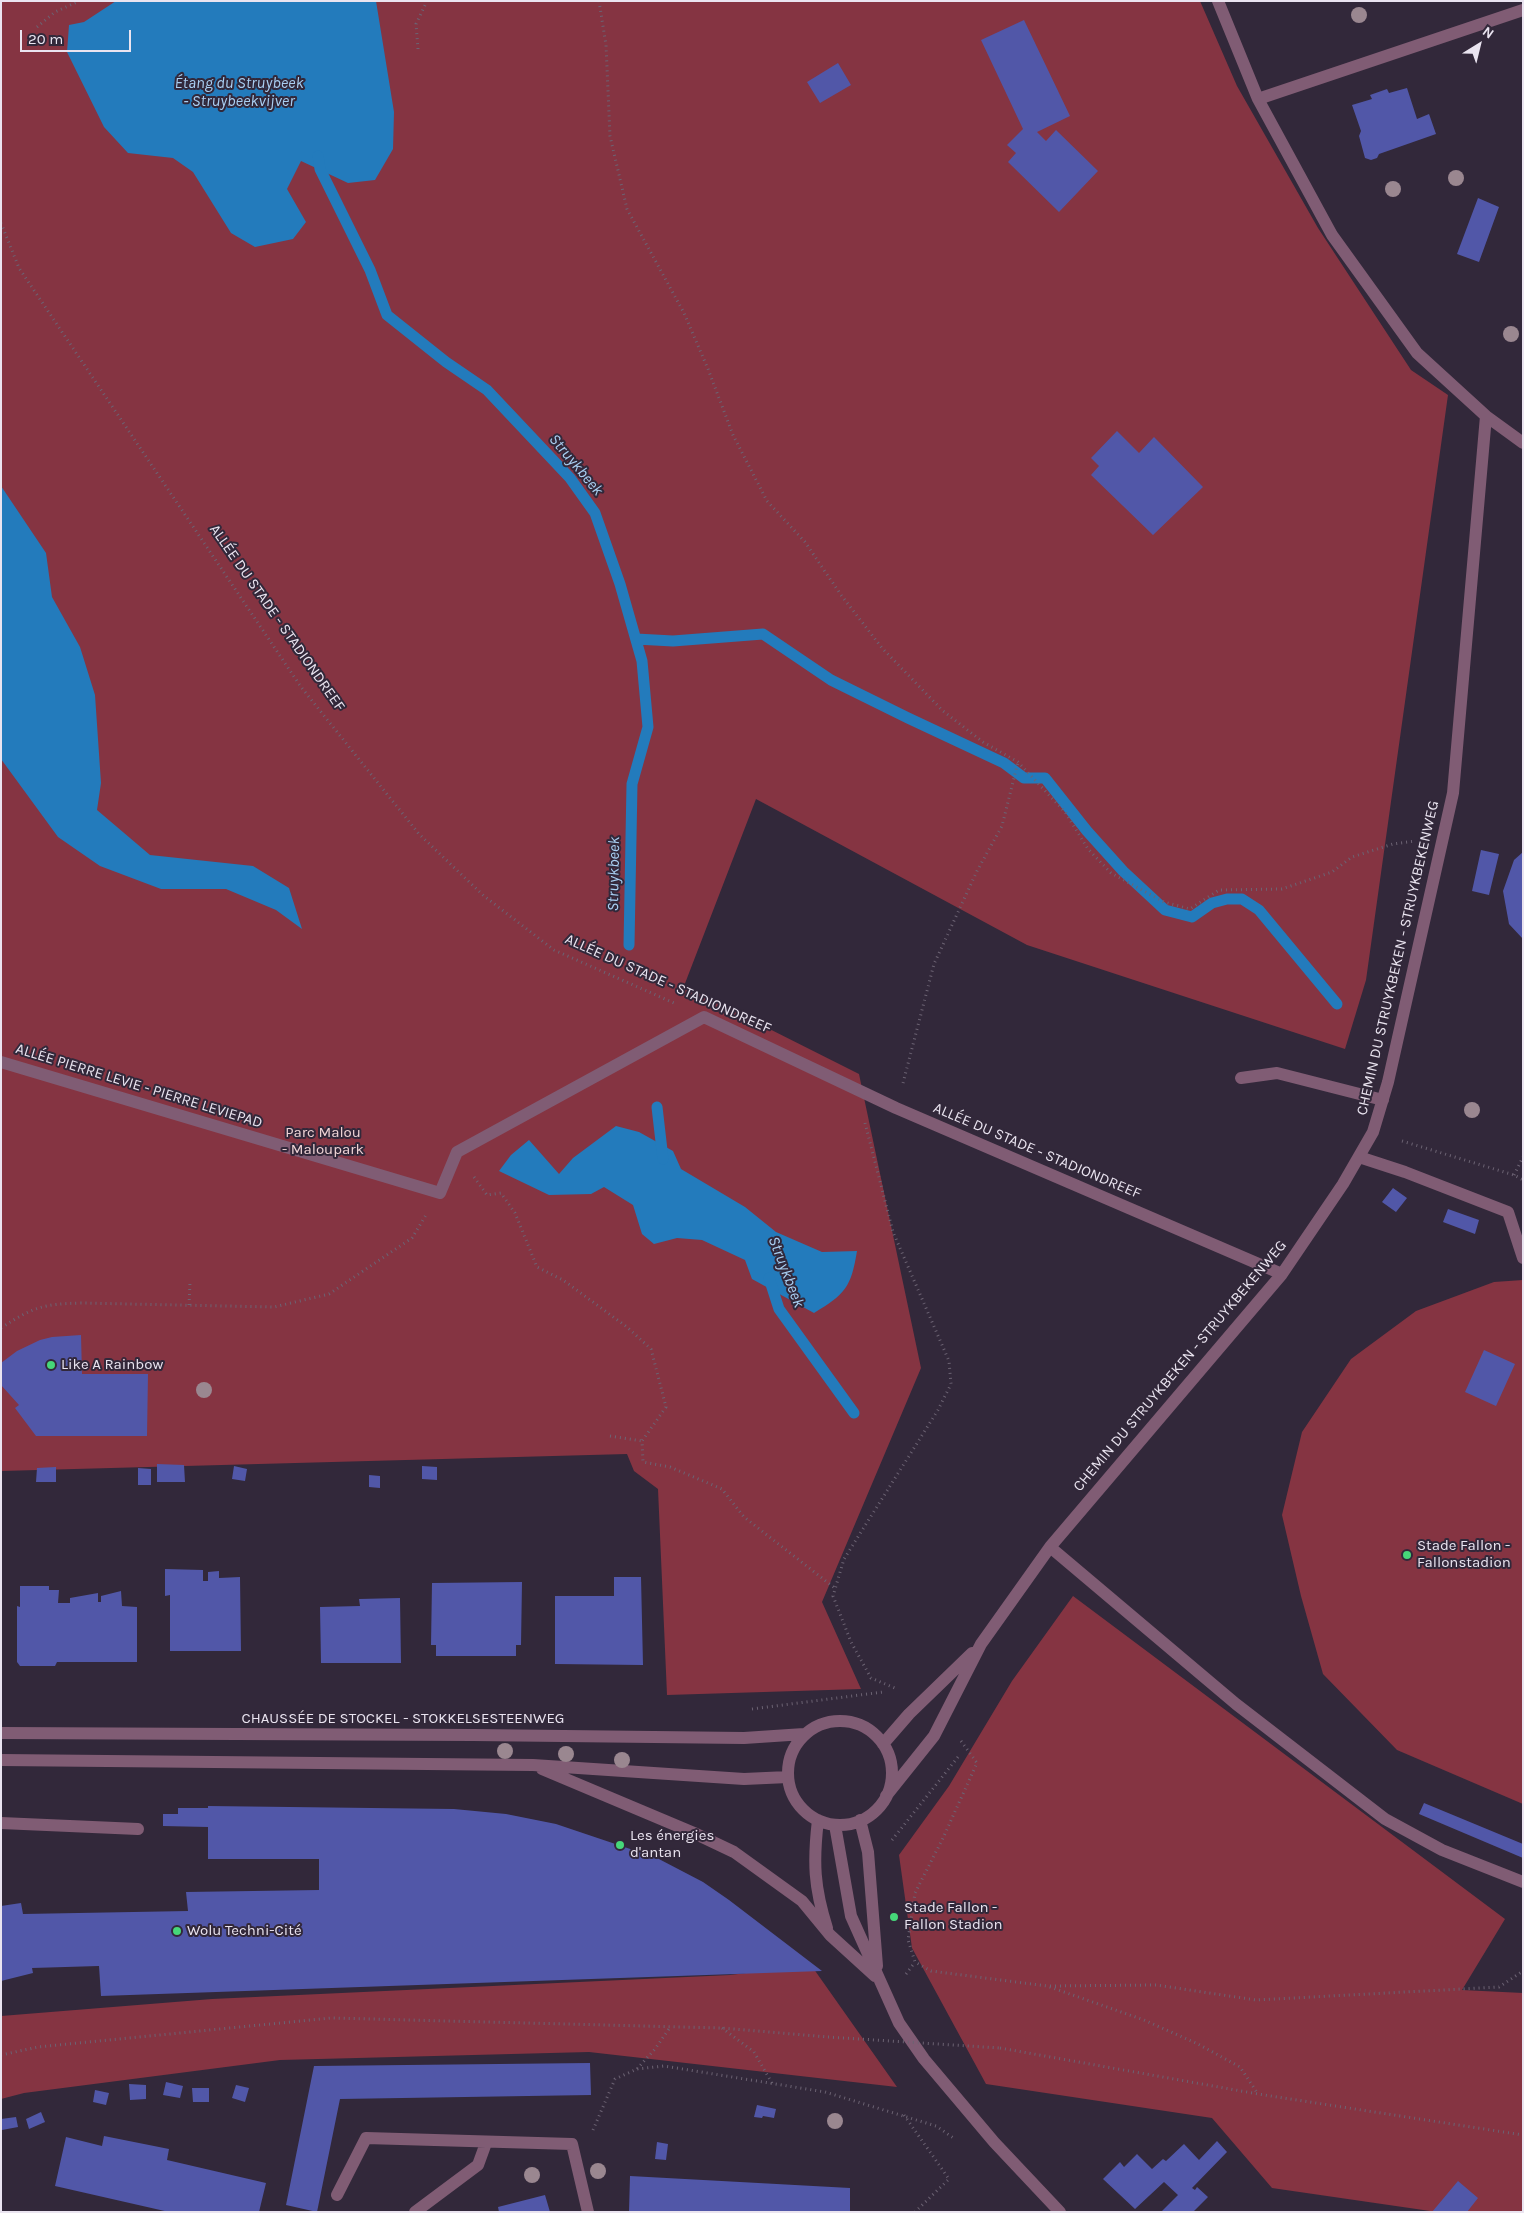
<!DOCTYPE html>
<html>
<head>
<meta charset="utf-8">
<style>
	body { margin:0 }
	#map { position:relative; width:1524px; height:2213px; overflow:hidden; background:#32283a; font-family:Karla,sans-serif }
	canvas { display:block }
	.frame { position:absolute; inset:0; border:2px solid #eae4f0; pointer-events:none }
	.north { position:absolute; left:1454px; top:20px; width:50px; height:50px; -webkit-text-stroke:4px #32283a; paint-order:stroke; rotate:36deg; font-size:14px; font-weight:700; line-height:20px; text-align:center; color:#eae4f0 }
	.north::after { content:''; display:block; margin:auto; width:18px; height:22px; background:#eae4f0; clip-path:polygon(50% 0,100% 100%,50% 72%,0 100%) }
	.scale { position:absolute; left:20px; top:30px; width:111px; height:22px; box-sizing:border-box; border:2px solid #eae4f0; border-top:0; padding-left:6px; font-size:15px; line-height:18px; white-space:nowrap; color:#eae4f0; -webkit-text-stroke:4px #32283a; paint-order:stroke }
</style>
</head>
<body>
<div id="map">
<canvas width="1524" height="2213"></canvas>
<div class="frame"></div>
<div class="north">N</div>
<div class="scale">20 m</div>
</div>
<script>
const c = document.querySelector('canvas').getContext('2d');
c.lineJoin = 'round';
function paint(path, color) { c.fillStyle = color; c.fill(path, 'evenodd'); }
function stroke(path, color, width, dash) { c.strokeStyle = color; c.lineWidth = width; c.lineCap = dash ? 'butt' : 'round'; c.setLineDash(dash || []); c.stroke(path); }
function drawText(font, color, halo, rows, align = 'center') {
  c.font = font + ' Karla,sans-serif'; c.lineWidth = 4; c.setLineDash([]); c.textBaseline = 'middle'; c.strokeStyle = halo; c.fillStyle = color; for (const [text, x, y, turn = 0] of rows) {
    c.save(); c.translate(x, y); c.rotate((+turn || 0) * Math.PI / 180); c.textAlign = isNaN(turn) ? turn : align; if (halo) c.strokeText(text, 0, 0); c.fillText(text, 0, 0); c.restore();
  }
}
paint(new Path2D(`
	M1,1h1199l37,85 81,142 93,142 37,25 -82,585 -21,69 -318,-104 -271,-146 -72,187 175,88 62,294 -99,234 39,87 -194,6 -9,-206 -24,-18 -7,-17 -626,17z
	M1523,1280v524l-126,-54 -74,-76 -22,-78 -19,-81 20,-83 49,-73 65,-48 78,-29z
	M1073,1596l432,323 -43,71 61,3v219h-86l-165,-24 -60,-70 -226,-34 -74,-136 -13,-93 50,-69 63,-105z
	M811,1965l86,122 -308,-35 -309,8 -256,33 -23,6v-83l211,-17 518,-24z`), '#853442');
paint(new Path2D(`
	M116,1h260l18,111 -1,37 -18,31 -27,3 -47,-22 -14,28 19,33 -13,17 -38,8 -24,-14 -38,-61 -20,-14 -45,-5 -24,-26 -37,-75 2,-27 15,-3z
	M1,486l45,67 6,44 28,50 15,48 6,88 -4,27 53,45 103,11 36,22 13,41 -26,-19 -50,-21h-65l-61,-23 -42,-29 -57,-78z
	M616,1126l23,6 34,19 8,18 64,38 31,25 46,20 35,-1c-6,37 -12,43 -43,62l-62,-34 -7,-19 -43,-20 -25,-2 -23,6 -12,-10 -9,-29 -29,-18 -13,7 -42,1 -50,-24 12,-16 18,-15 30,34 14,-16z`), '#237bbc');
stroke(new Path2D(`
	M318,156l2,13 50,101 17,45 59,47 41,28 83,88 25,35 25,71 22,77 6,66 -16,57 -3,161
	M636,639l37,2 90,-7 68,46 77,38 96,45 20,15h21l42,53 36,40 42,39 27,7 20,-14 15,-4h15l17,11 78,94
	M657,1107l6,52
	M769,1278l10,31 75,104`), '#237bbc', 11);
paint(new Path2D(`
	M1024,20l46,96 -33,16 9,9 10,-11 42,41 -39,41 -51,-50 8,-9 -9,-8 16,-16 -42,-89z
	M838,63l13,22 -31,18 -13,-21z
	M1407,88l10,31 12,-5 7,20 -57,20 -2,4 -6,2 -6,-2 -6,-22 2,-5 -9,-26 20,-6 -2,-4 17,-6 2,4z
	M1478,198l21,9 -20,55 -22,-8z
	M1117,431l22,22 15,-16 49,50 -50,48 -62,-60 8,-9 -8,-8z
	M1481,850l18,4 -10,41 -17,-4z
	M1523,852v87l-14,-15 -6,-33 11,-31z
	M1393,1188l14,10 -11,14 -14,-10z
	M1448,1209l31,11 -4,14 -32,-12z
	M81,1335l1,39h66l-1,62h-111l-21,-28 4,-3 -18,-20v-22l16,-12 23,-11 12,-3z
	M1484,1350l31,14 -19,42 -31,-14z
	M157,1464l27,1 1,17h-28z
	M234,1466l13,3 -2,12 -13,-2z
	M422,1466l15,1v13l-15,-1z
	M56,1467v15h-20l1,-14z
	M138,1468l13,1v16h-13z
	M369,1475l11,1v12l-11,-1z
	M165,1569l38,1v11h5v-9l11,-1v7l21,-1 1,74h-71v-56l-5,1z
	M614,1577h27l2,88 -88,-1v-68h59z
	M522,1582l-1,63h-5v11h-80v-11h-5l1,-62z
	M20,1586h29v4h10l-1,13h12v-5l28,-5v9h3v-6l20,-5 1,15 15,1v55h-80l-2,4h-35l-3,-4v-56l3,1z
	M400,1598l1,65h-80l-1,-56 40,-1 -1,-7z
	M1424,1803l99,41v14l-104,-44z
	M208,1806l246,3 52,5 50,10 101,34 46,24 26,18 93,71 -721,25 -2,-30 -67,2 1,5 -32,8v-75l20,-3 2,11 165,-3 -2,-19 133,-2v-31h-111v-32l-45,-1v-12h15v-6h30z
	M590,2063l1,32 -251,4 -23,113 -31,-7 28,-139z
	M166,2082l17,4 -3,12 -17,-3z
	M129,2084l17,1v14l-16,1z
	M236,2085l13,3 -4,14 -13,-4z
	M192,2088h17v14h-16z
	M95,2090l14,3 -3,12 -13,-3z
	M757,2105l19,4 -2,9 -11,-2 -1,2 -8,-1z
	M41,2112l4,10 -16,7 -3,-10z
	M16,2117l2,10 -16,3 -1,-11z
	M104,2136l65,13 -2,11 99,23 -7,29h-90l-114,-26 11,-49 36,9z
	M1217,2141l10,11 -35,36 3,2 2,-3 11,10 -15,15h-32l17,-17 -14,-13 -29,27 -32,-30 17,-17 4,5 13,-13 15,15 11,-10 3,2 18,-17 15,16z
	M657,2142l11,2 -2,16 -11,-1z
	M630,2176l220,12v24h-221z
	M1458,2181l20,17 -11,14h-35z
	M545,2195l5,17h-51l-1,-5z`), '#5157a8');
stroke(new Path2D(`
	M599,1l7,44 4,91 17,73 57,104 24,56 25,66 34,66 38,41 36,53 41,53 61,63 40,31 35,20 47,50 23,37 23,24 53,29 26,7 29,-19 63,-1 50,-17 20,-15 41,-13 22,-3
	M37,27l18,-15 24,-11
	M418,49l-2,-25 11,-23
	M1,223l18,45 282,419 118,147 65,62 70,54 120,53
	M903,1083l31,-119 43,-93 25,-45 16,-64
	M865,1123l28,109 56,129 2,23 -13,26 -94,149 -11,37 18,46 20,36 26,11
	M1402,1141l112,34 9,5
	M1514,1175l9,-18
	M474,1177l13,18 14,-2 14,20 22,54 26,13 64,47 24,22 15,58 -24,34 1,21 27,5 52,22 22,28 92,72
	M189,1305l1,-23
	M1,1328c32,-21 42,-24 80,-25l193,4 55,-13 83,-56 14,-23
	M610,1436l32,5
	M752,1709l131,-17
	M961,1741l16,22 -34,75 -28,55 -7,47 7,22 16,9 116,15 97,34 54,24 42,23 18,27
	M892,1840l66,-83
	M906,1974l9,-12
	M1050,1986l106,-1 100,15 243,-13 24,-16
	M722,2028l32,24 19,33
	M1000,2048l258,46 265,41
	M1,2055l37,-8 293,-29 391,10 106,9
	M637,2069l18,-20 16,-23
	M904,2115l45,64 -34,33
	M593,2130l22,-51 22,-10 27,-3 161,26 111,34 19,13`), '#6c6373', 3, [1, 4]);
stroke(new Path2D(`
	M1218,1l40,98 74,136 85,118 69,63 37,27
	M1258,99l265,-89
	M1,1062l439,131 17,-41 247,-135 192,91 386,166
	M1241,1078l36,-5 106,27
	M1359,1157l46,15 103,40 15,46
	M1050,1547l186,157 149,115 57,31 81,32
	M788 1773a52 52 0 1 1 104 0a52 52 0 1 1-104 0Z
	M1,1733l472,2 271,3 60,-4
	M883,1744l26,-30 63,-61
	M1,1760l532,5 211,14 44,-2
	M542,1769l152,64 40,19 68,49 28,34 45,41
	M886,1796l48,-60 47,-92 69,-97 232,-273 61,-90 30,-52 15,-50 65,-289 33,-377
	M818,1820c-5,42 -4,67 9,108
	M860,1820l8,32 9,114
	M1,1823l137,6
	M835,1825l16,91 48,107 25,36 70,83 66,70
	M337,2195l29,-57 206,6 16,68
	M415,2212l63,-47 8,-22`), '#805c74', 12);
stroke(new Path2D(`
	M828,2037l172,11`), '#6c6373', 3, [1, 4]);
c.fillStyle = '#9a8790';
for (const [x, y] of [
	[1359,15],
	[1456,178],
	[1393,189],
	[1511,334],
	[1472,1110],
	[204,1390],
	[505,1751],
	[566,1754],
	[622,1760],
	[835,2121],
	[598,2171],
	[532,2175]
]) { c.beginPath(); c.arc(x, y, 8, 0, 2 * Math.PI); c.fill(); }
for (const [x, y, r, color] of [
	[51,1365,5,"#46d779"],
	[1407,1555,5,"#46d779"],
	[620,1845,5,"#46d779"],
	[894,1917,5,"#46d779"],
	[177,1931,5,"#46d779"]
]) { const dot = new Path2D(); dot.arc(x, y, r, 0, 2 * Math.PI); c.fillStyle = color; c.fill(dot); stroke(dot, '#32283a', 2); }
drawText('15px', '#eae4f0', '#32283a', [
	["ALLÉE DU STADE - STADIONDREEF",277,618,55],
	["CHEMIN DU STRUYKBEKEN - STRUYKBEKENWEG",1398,958,-77],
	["ALLÉE DU STADE - STADIONDREEF",668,984,24],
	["ALLÉE PIERRE LEVIE - PIERRE LEVIEPAD",139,1086,17],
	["ALLÉE DU STADE - STADIONDREEF",1037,1151,23],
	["CHEMIN DU STRUYKBEKEN - STRUYKBEKENWEG",1180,1366,-50],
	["CHAUSSÉE DE STOCKEL - STOKKELSESTEENWEG",403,1719]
]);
drawText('15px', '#f0d4d6', '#32283a', [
	["Parc Malou",323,1133],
	["- Maloupark",323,1150]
]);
drawText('15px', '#eae4f0', '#32283a', [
	["Like A Rainbow",61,1365],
	["Stade Fallon -",1417,1546],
	["Fallonstadion",1417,1563],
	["Les énergies",630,1836],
	["d'antan",630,1853],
	["Stade Fallon -",904,1908],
	["Fallon Stadion",904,1925],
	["Wolu Techni-Cité",187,1931]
], 'left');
drawText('italic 16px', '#a9cff2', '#32283a', [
	["Étang du Struybeek",239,83],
	["- Struybeekvijver",239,101],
	["Struykbeek",576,465,50],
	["Struykbeek",614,874,-89],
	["Struykbeek",786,1272,69]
]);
</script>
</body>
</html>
